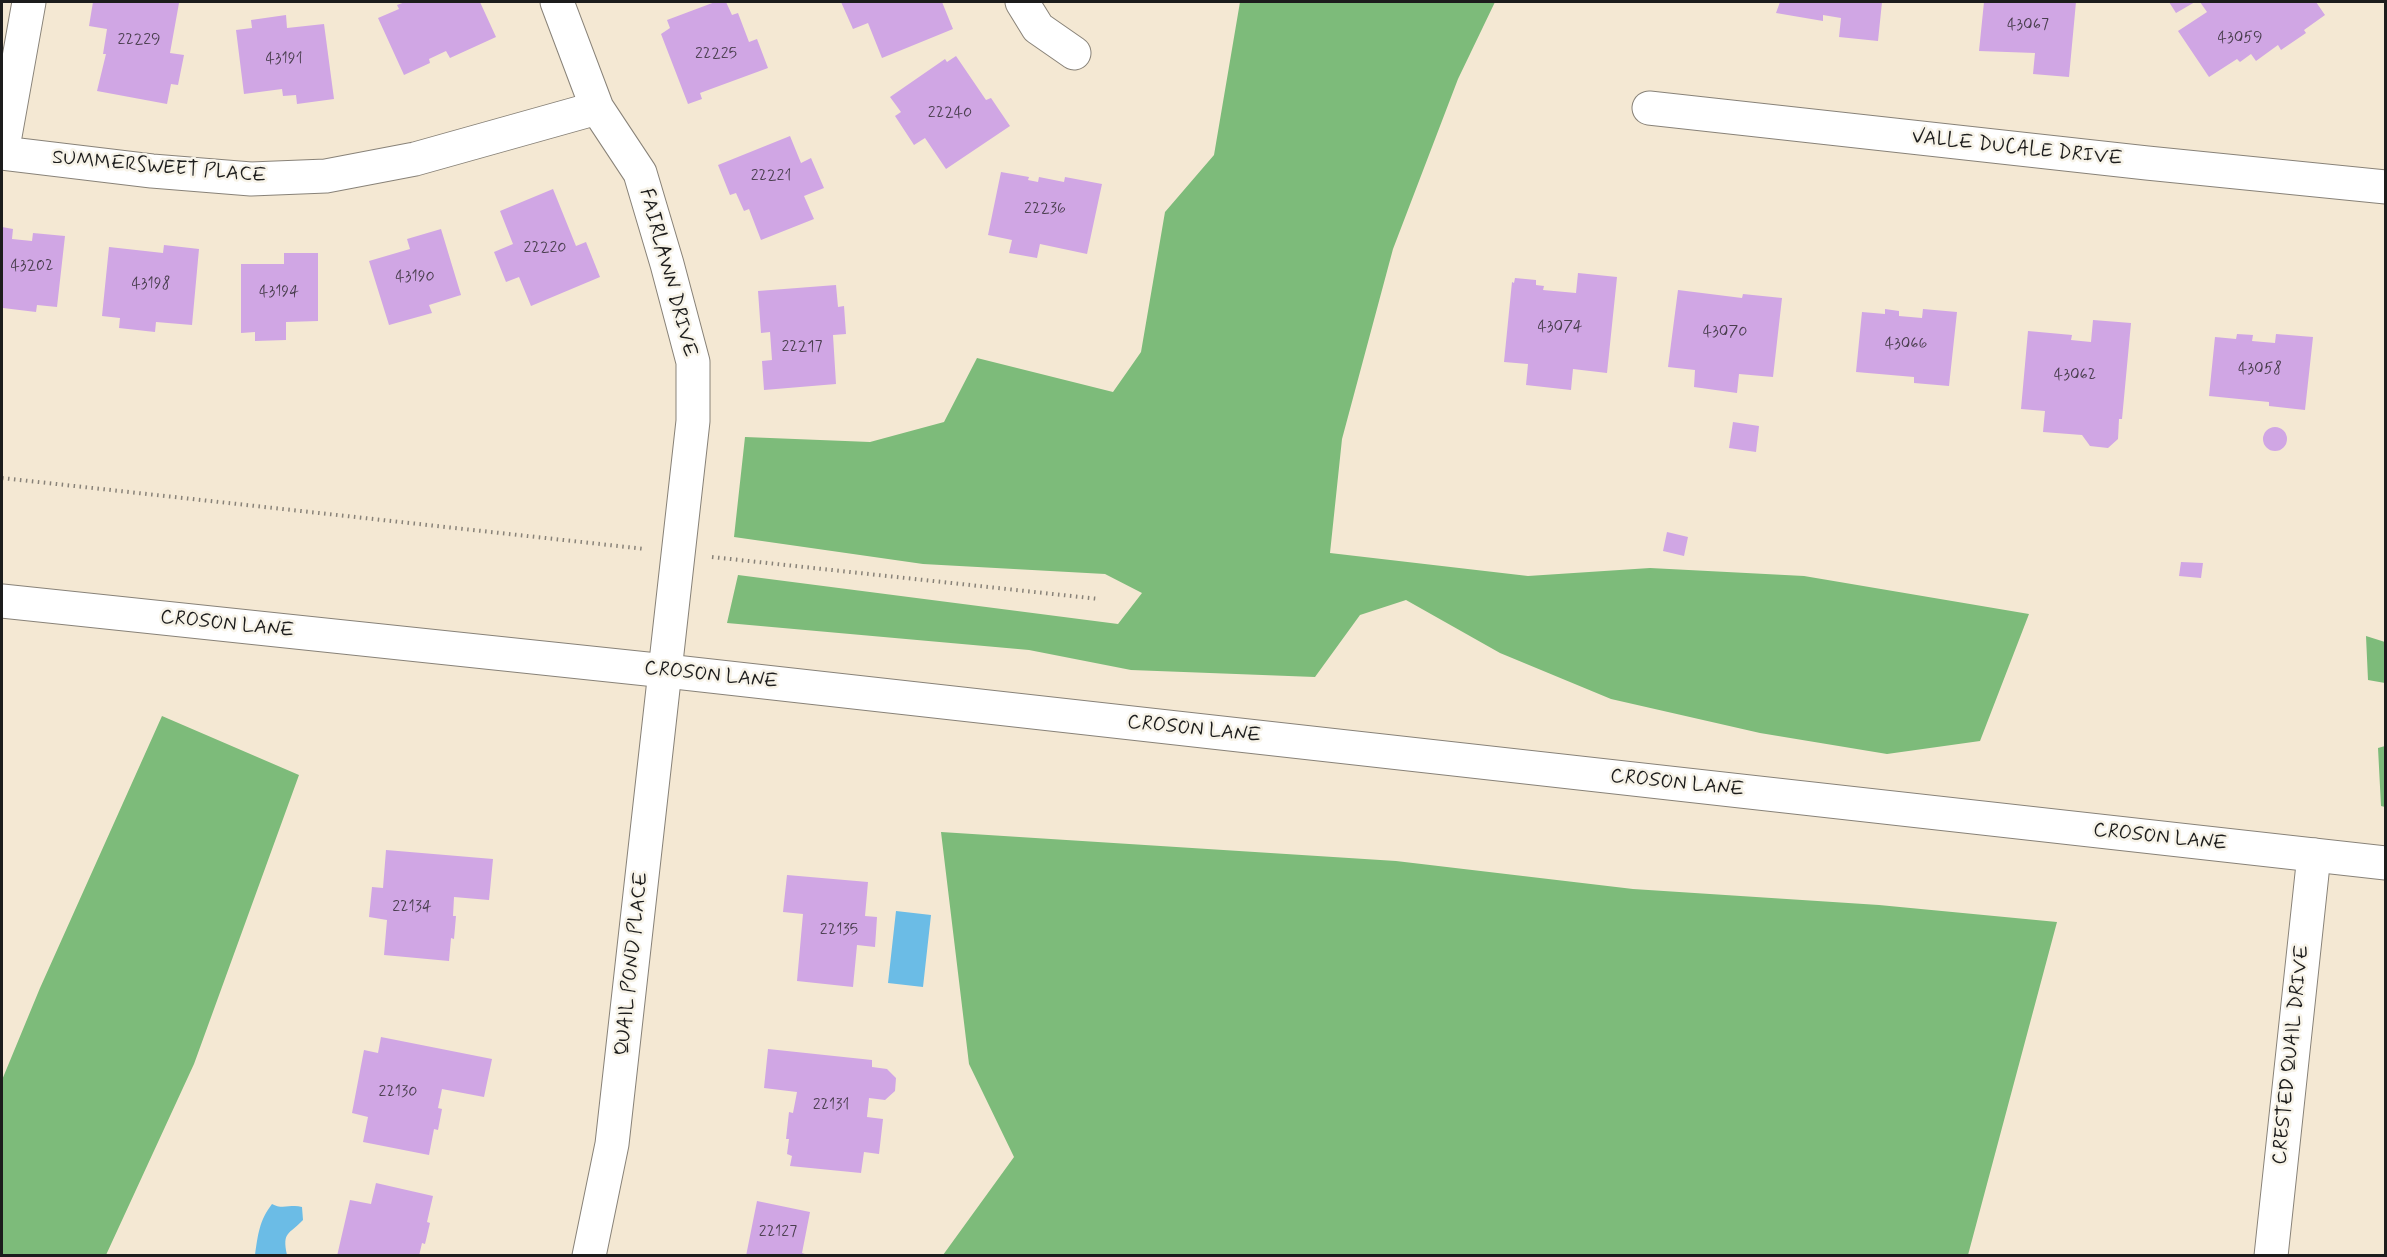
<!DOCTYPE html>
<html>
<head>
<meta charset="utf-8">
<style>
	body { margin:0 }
	#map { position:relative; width:2387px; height:1257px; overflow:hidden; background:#f4e8d3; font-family:Mynerve,sans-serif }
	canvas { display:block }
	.frame { position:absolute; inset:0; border:3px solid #1c1c1c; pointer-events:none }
</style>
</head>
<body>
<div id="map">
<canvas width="2387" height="1257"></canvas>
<div class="frame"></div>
</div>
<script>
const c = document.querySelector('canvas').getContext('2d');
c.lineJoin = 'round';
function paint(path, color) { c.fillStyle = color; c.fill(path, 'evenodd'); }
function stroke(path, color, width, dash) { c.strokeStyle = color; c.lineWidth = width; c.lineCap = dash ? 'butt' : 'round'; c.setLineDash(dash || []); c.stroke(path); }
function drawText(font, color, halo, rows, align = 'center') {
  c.font = font + ' Mynerve,sans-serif'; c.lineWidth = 5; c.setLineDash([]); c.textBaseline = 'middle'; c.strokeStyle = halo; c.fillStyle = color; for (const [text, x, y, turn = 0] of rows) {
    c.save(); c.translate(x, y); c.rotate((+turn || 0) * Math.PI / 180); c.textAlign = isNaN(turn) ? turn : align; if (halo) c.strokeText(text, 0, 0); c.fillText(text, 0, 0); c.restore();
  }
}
paint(new Path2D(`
	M1240,2h255l-37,77 -65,170 -51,190 -12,114 198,23 122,-8 154,8 225,38 -49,127 -93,13 -127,-21 -149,-34 -111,-46 -94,-53 -46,15 -45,62 -184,-7 -102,-20 -302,-27 11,-48 380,49 24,-31 -37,-19 -182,-10 -189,-27 11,-100 125,5 74,-20 33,-64 136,34 28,-40 24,-140 49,-57z
	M2366,636l19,6v41l-17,-3z
	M162,716l137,59 -105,289 -88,191h-104v-175l38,-92z
	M2385,746h1l-1,61 -4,-1 -3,-58z
	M941,832l455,29 237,28 246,16 178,17 -89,333h-1025l71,-98 -45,-93z`), '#7dbb7a');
paint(new Path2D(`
	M896,911l35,4 -8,72 -35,-4z
	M272,1204c10,6 19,0 30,3l1,13c-14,15 -21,11 -16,35h-32c3,-20 4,-34 17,-51z`), '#6bbce6');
paint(new Path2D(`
	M93,2l86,1 -9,50 14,2 -6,30 -7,-1 -4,20 -70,-13 9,-37h-3l4,-25 -18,-3z
	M405,2h75l16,35 -46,21 -4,-7 -17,8 1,4 -26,12 -26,-57 21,-9 -2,-4z
	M715,2h11l6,13 6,-2 11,29 8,-3 11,29 -68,25 2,6 -14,5 -27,-70 9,-6 -3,-8z
	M841,2h101l11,27 -71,29 -14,-35 -15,6z
	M1780,2h102l-4,39 -39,-4 2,-19 -18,-3v6l-47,-8z
	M1984,2h92l-7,75 -36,-3 2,-21 -56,-2z
	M2169,2h26l-19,11z
	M2200,2h116l9,13 -21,15 2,3 -25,17 -3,-5 -22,16 -5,-7 -11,8 -3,-3 -28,18 -31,-46 29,-19z
	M286,15l1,13 37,-4 10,75 -37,5 -1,-9 -13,1 -1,-7 -38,5 -8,-64 16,-2 -1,-8z
	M956,56l30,44 5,-2 19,28 -64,43 -21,-31 -11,7 -19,-29 6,-4 -11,-15 55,-38 2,3z
	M790,136l11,27 10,-5 13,30 -20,8 10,23 -53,21 -12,-31 -5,2 -8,-18 -6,2 -12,-30z
	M1001,172l28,5 -1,3 10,2 1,-5 25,5 1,-5 37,7 -15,70 -47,-10 -3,14 -28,-5 3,-13 -24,-5z
	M553,189l23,57 10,-4 14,35 -69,29 -12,-29 -13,5 -12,-30 19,-8 -13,-33z
	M2,227l11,2 -1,10 20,2 1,-8 32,3 -8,71 -20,-2 -1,7 -33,-4z
	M441,229l20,66 -32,10 3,8 -43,12 -20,-64 41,-12 -3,-10z
	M164,245l35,4 -7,76 -36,-3 -1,10 -36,-4 1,-10 -18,-2 7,-69 54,6z
	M284,253h34v68l-32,1v18l-31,1v-9l-14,1v-69h43z
	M1578,273l39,4 -10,96 -34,-4 -2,21 -45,-5 2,-21 -24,-2 8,-80 2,1 1,-5 21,2v5l8,1 -1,4 33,3z
	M836,285l2,22 6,-1 2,28 -13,1 3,49 -72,6 -2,-29 10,-1 -2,-28 -9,1 -3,-42z
	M1678,290l64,8 1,-4 39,4 -9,79 -34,-3 -2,19 -43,-6 1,-17 -27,-3z
	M1885,309l14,2v5l23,2 1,-9 34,3 -8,74 -35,-3v-6l-58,-5 6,-60 23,2z
	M2093,320l38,3 -9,96h-3l-1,20 -10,9 -18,-2 -8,-11 -39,-3 2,-21 -24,-2 7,-78 44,4 -1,5 20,2z
	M2237,334l16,1 -1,6 23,2 1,-9 37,3 -8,73 -36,-4v-4l-60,-6 6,-59 21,2z
	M1733,422l26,4 -3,26 -27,-4z
	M2263 439a12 12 0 1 1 24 0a12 12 0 1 1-24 0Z
	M1667,532l21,5 -4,19 -21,-5z
	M2181,562l22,1 -2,15 -22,-2z
	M386,850l107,9 -4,41 -35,-3 -1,19h3l-2,23 -3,-1 -2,23 -65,-6 3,-35 -18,-3 3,-30 11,1z
	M787,875l81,7 -3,34 12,1 -2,30 -18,-2 -4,42 -56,-6 6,-67 -20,-2z
	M381,1037l111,22 -8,38 -42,-8 -4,19 4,1 -4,21 -4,-1 -5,26 -66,-13 5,-25 -16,-4 12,-63 14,3z
	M768,1049l104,11v7l15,2 9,9 -1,13 -10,9 -16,-2 -2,19 16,2 -4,35 -15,-2 -3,21 -71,-7 2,-10 -5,-2 2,-15h-3l3,-27 4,1 4,-21 -33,-4z
	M376,1183l57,13 -6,26 3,1 -5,21 -3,-1 -3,13h-82l13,-56 21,4z
	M757,1201l53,11 -8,41 9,3h-65z`), '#d0a6e4');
const minor = new Path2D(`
	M557,2l40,106 43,65 27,91 26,98v59l-81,723 -23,112
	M1022,2l16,26 36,25
	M1649,108l498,55 239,24
	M2,153l150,18 99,8 75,-3 89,-17 182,-51
	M2,153l27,-151
	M2271,1256l43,-401`);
const major = new Path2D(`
	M2,601l664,70 1720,192`);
stroke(minor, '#888278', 35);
stroke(major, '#888278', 35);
stroke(new Path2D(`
	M2,478l643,71
	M712,557l387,42`), '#888278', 4, [1.5, 4.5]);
stroke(minor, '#fff', 33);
stroke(major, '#fff', 33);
drawText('16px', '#493e4e', null, [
	["43067",2028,26],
	["43059",2240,39],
	["22229",139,41],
	["22225",716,55],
	["43191",284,60],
	["22240",950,114],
	["22221",771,177],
	["22236",1045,210],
	["22220",545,249],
	["43202",32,267],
	["43190",415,278],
	["43198",151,285],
	["43194",279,293],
	["43074",1560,328],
	["43070",1725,333],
	["43066",1906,345],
	["22217",802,348],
	["43058",2260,370],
	["43062",2075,376],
	["22134",412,908],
	["22135",839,931],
	["22130",398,1093],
	["22131",831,1106],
	["22127",778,1233]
]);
drawText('20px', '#1c1c1c', '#f7f3e8', [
	["VALLE DUCALE DRIVE",2017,149,6],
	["SUMMERSWEET PLACE",159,168,5],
	["FAIRLAWN DRIVE",667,273,75],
	["CROSON LANE",227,625,6],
	["CROSON LANE",711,676,6],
	["CROSON LANE",1194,730,6],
	["CROSON LANE",1677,784,6],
	["CROSON LANE",2160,838,6],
	["QUAIL POND PLACE",633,964,-84],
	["CRESTED QUAIL DRIVE",2292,1055,-84]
]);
</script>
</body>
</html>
